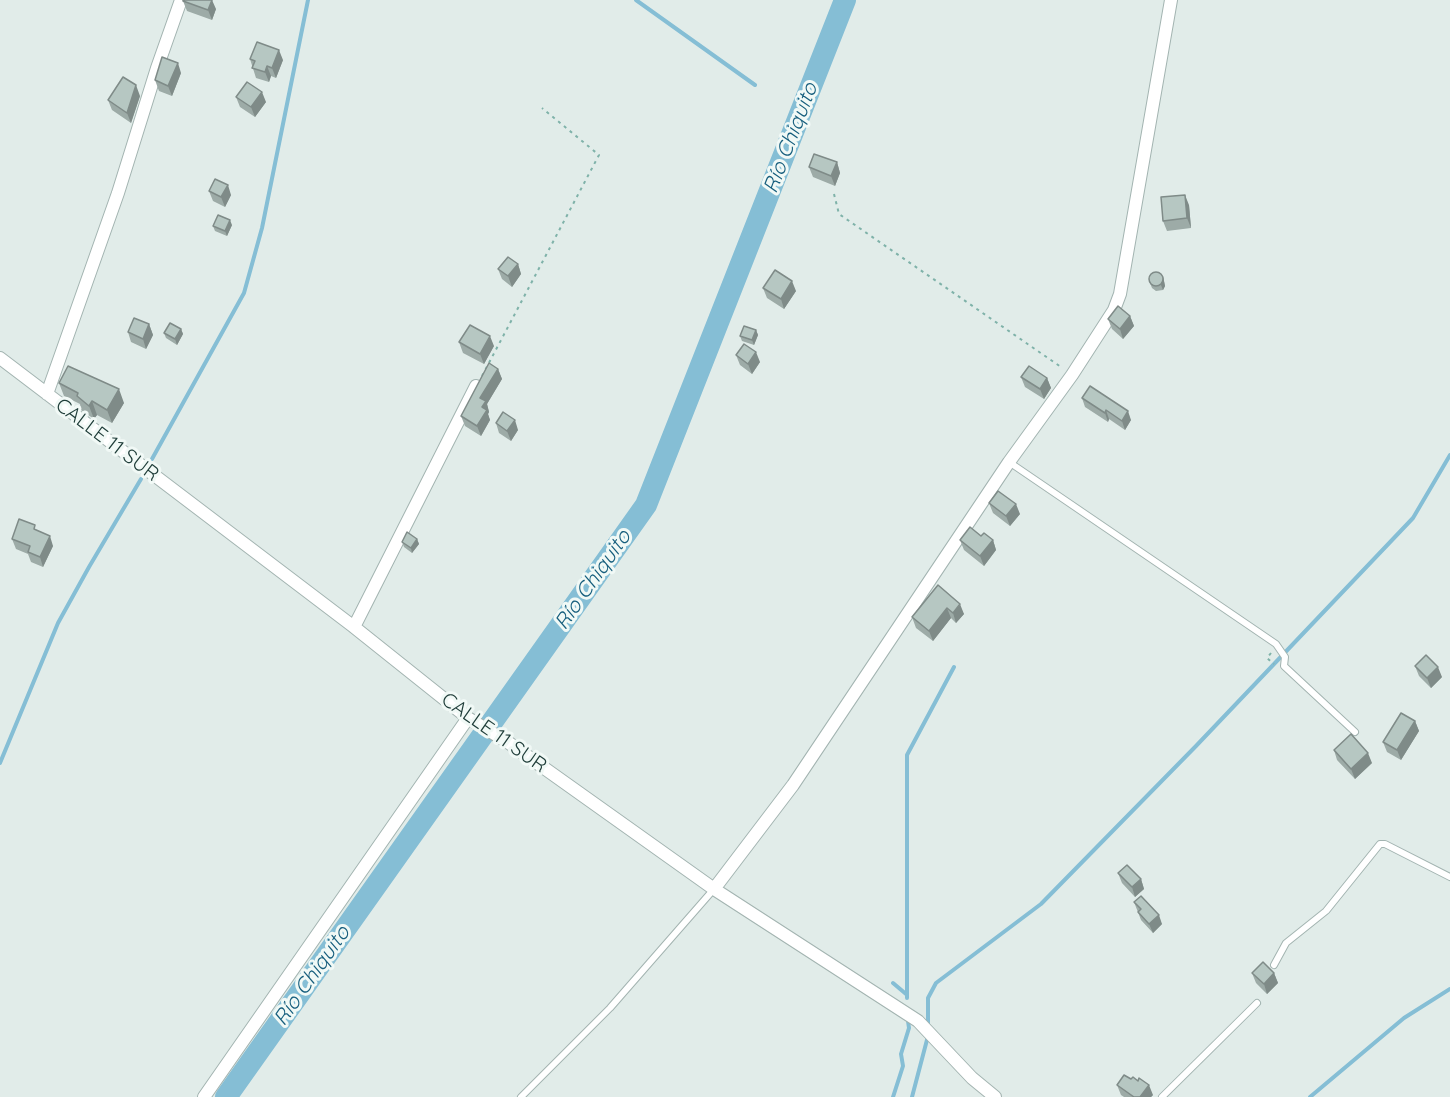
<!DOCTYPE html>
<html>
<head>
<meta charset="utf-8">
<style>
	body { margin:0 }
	canvas { display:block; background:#e1ece9 }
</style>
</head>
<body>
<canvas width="1450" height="1097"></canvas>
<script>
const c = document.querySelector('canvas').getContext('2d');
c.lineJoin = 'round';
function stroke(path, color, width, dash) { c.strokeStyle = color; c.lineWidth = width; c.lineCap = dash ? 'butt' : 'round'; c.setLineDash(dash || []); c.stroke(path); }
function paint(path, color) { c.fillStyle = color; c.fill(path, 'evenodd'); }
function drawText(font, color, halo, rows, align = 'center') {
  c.font = font + ' Quicksand,sans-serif'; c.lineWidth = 6; c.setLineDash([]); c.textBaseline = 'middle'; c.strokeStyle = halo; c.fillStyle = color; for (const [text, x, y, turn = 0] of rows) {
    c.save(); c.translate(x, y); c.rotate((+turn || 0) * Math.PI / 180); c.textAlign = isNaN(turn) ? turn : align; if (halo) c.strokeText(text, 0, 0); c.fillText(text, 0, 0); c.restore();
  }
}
stroke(new Path2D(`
	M636,0l119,85
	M152,459l92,-166 18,-65 46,-228
	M0,763l58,-140 31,-56 52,-88
	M893,983l13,11
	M907,998v-243l47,-88
	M928,1026v-28l8,-15 105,-79 155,-158 217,-228 37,-63
	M893,1097l10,-31 -2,-12 8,-26 -1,-7
	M912,1097l16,-61
	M1310,1097l94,-79 46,-29`), '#85bed5', 4);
stroke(new Path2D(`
	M226,1097l420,-592 199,-505`), '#85bed5', 22);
const service = new Path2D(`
	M1009,462l267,182 9,13 -1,9 71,66
	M1274,965l12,-22 40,-32 54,-67h5l65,33
	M521,1097l89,-89 104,-119
	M1162,1097l95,-94`);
const minor = new Path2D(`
	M0,358l354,269 114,91 41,25 205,146 204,132 54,57 23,19
	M47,394l71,-201 39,-125 24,-68
	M354,627l122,-241
	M714,889l79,-104 216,-323 63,-87 42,-65 6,-16 51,-294
	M204,1097l264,-379`);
stroke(service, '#a3b4b1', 8);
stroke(minor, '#a3b4b1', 14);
stroke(new Path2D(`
	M834,194l5,20 222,153
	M482,376l117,-221 -57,-47
	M1271,653l-4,5 7,6`), '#7fb2a9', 2, [3, 4.5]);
stroke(service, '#fff', 6);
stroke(minor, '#fff', 12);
paint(new Path2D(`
	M183,1l33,8 -4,11 -25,-9z
	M250,59l33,1 -7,18 -5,-2 -2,6 -13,-4z
	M181,73l-9,23 -13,-5 -4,-11z
	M140,96l-9,27 -19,-13 -4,-10z
	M236,97l30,5 -11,15 -15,-10z
	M837,162l3,11 -5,13 -22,-9 -4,-10z
	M209,191l22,4 -6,12 -12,-6z
	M1189,205l2,23 -24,3 -4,-10z
	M232,225l-5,11 -12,-5 -2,-5z
	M518,264l3,10 -9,13 -10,-8 -4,-10z
	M1163,276l2,10 -2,4 -7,1 -4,-3 -2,-5z
	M763,288l33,3 -12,18 -17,-11z
	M1130,316l4,10 -11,13 -11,-10 -4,-10z
	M149,324l4,11 -7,14 -15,-7 -3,-10z
	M181,329l2,5 -6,11 -11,-7 -2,-5z
	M756,330l2,5 -4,10 -12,-4 -2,-5z
	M459,342l35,4 -10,18 -21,-11z
	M736,355l24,7 -8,12 -12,-9z
	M498,369l4,10 -15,25 2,8 -1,2 2,6 -9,16 -16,-10 -4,-10z
	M1021,377l26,1 4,10 -7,11 -19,-12z
	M59,383l65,20 -12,20 -15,-8 -3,4 -13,-9 -1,-6 -16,-8z
	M1082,398l49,22 -6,10 -16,-11 -1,3 -23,-15z
	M496,423l22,7 -7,11 -12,-8z
	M989,503l31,11 -10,12 -17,-13z
	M37,530l16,16 -10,21 -12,-5 -3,-8 -12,-5 -4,-10z
	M981,536l12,4 3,10 -12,16 -20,-16 -4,-10z
	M417,539l2,5 -7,9 -8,-6 -2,-5z
	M938,585l26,29 -8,9 -5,-5 -18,23 -17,-13 -4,-11z
	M1415,666l27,11 -11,11 -12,-12z
	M1415,721l4,10 -18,29 -14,-8 -4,-10z
	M1334,750l38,13 -17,16 -18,-19z
	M1118,873l23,6 3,10 -9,8 -13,-14z
	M1134,902l28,22 -9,9 -12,-13z
	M1252,973h22l4,10 -11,11 -11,-11z
	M1117,1085l36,10 -2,2h-27l-3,-2z`), '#9daba7');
paint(new Path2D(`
	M212,0l4,9 -4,11 -4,-10z
	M279,50l4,10 -7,18 -4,-10z
	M178,63l3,10 -9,23 -4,-10z
	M267,66l4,10 -2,6 -4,-10z
	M136,85l4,11 -9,27 -4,-10z
	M262,92l4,10 -11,15 -4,-10z
	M837,162l3,11 -5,13 -4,-10z
	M228,185l3,10 -6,12 -4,-10z
	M1185,195l4,10 2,23 -4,-10z
	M230,220l2,5 -5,11 -2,-5z
	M518,264l3,10 -9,13 -4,-11z
	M1163,276l2,10 -2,4 -2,-5z
	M792,281l4,10 -12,18 -3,-10z
	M1130,316l4,10 -11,13 -3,-10z
	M149,324l4,11 -7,14 -3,-10z
	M181,329l2,5 -6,11 -2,-6z
	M756,330l2,5 -4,10 -2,-5z
	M490,336l4,10 -10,18 -4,-10z
	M756,352l4,10 -8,12 -4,-10z
	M498,369l4,10 -15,25 2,8 -1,2 2,6 -9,16 -4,-10 5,-19 -2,-9z
	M1047,378l4,10 -7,11 -4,-10z
	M119,389l5,14 -12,20 -5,-13z
	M92,401l5,14 -3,4 -5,-13z
	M1106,410l3,9 -1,3 -3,-9z
	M1128,411l3,9 -6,10 -3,-9z
	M515,420l3,10 -7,11 -4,-10z
	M1016,504l4,10 -10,12 -4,-10z
	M50,536l3,10 -10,21 -3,-10z
	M417,539l2,5 -7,9 -1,-5z
	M993,540l3,10 -12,16 -4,-10z
	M960,604l4,10 -8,9 -3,-10z
	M947,608l4,10 -18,23 -4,-10z
	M1438,667l4,10 -11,11 -4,-10z
	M1415,721l4,10 -18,29 -4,-10z
	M1368,753l4,10 -17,16 -4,-10z
	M1141,879l3,10 -9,8 -3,-10z
	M1159,915l3,9 -9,9 -4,-9z
	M1274,973l4,10 -11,11 -3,-10z
	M1149,1085l4,10 -2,2h-11z`), '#7f8b88');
const building = new Path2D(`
	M183,0h29l-4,10 -25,-9z
	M257,42l22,8 -7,18 -5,-2 -2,6 -13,-4 3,-7 -5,-2z
	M162,57l16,6 -10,23 -13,-6z
	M123,77l13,8 -9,28 -19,-13z
	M247,82l15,10 -11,15 -15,-10z
	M814,154l23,8 -6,14 -22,-9z
	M215,179l13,6 -7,12 -12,-6z
	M1185,195l2,23 -24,3 -2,-24z
	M218,215l12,5 -5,11 -12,-5z
	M508,257l10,7 -10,12 -10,-7z
	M775,270l17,11 -11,18 -18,-11z
	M1149 279a7 7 0 1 1 14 0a7 7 0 1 1-14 0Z
	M1118,306l12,10 -10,13 -12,-10z
	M134,318l15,6 -6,15 -15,-7z
	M170,323l11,6 -6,10 -11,-6z
	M470,325l20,11 -10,18 -21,-12z
	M744,326l12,4 -4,10 -12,-4z
	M744,344l12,8 -8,12 -12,-9z
	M489,363l9,6 -18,29 6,3 -4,6 5,3 -10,16 -16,-10z
	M68,366l51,23 -12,21 -15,-9 -3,5 -12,-10 1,-3 -19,-10z
	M1029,366l18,12 -7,11 -19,-12z
	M1090,386l38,25 -6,10 -16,-11 -1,3 -23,-15z
	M503,412l12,8 -8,11 -11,-8z
	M998,491l18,13 -10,12 -17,-13z
	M19,519l16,6 -1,4 16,7 -10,21 -12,-5 2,-6 -18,-7z
	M970,527l11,9 3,-3 9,7 -13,16 -20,-16z
	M407,532l10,7 -6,9 -9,-6z
	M938,585l22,19 -7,9 -6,-5 -18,23 -17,-14z
	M1426,655l12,12 -11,11 -12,-12z
	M1401,713l14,8 -18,29 -14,-8z
	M1351,734l17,19 -17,16 -17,-19z
	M1127,865l14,14 -9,8 -14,-14z
	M1141,896l18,19 -10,9 -11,-12 3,-3 -7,-7z
	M1263,962l11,11 -10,11 -12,-11z
	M1124,1075l7,4 2,-2 5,4 1,-3 10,7 -9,12h-6l-17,-12z`);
paint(building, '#b6c7c2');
stroke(building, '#7f8b88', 1.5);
drawText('20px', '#203e3a', '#f1f9f6', [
	["CALLE 11 SUR",107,440,37],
	["CALLE 11 SUR",494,733,35]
]);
drawText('italic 21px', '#165e7d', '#f1f9f6', [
	["Río Chiquito",791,138,-69],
	["Río Chiquito",593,580,-55],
	["Río Chiquito",312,976,-55]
]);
</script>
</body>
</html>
